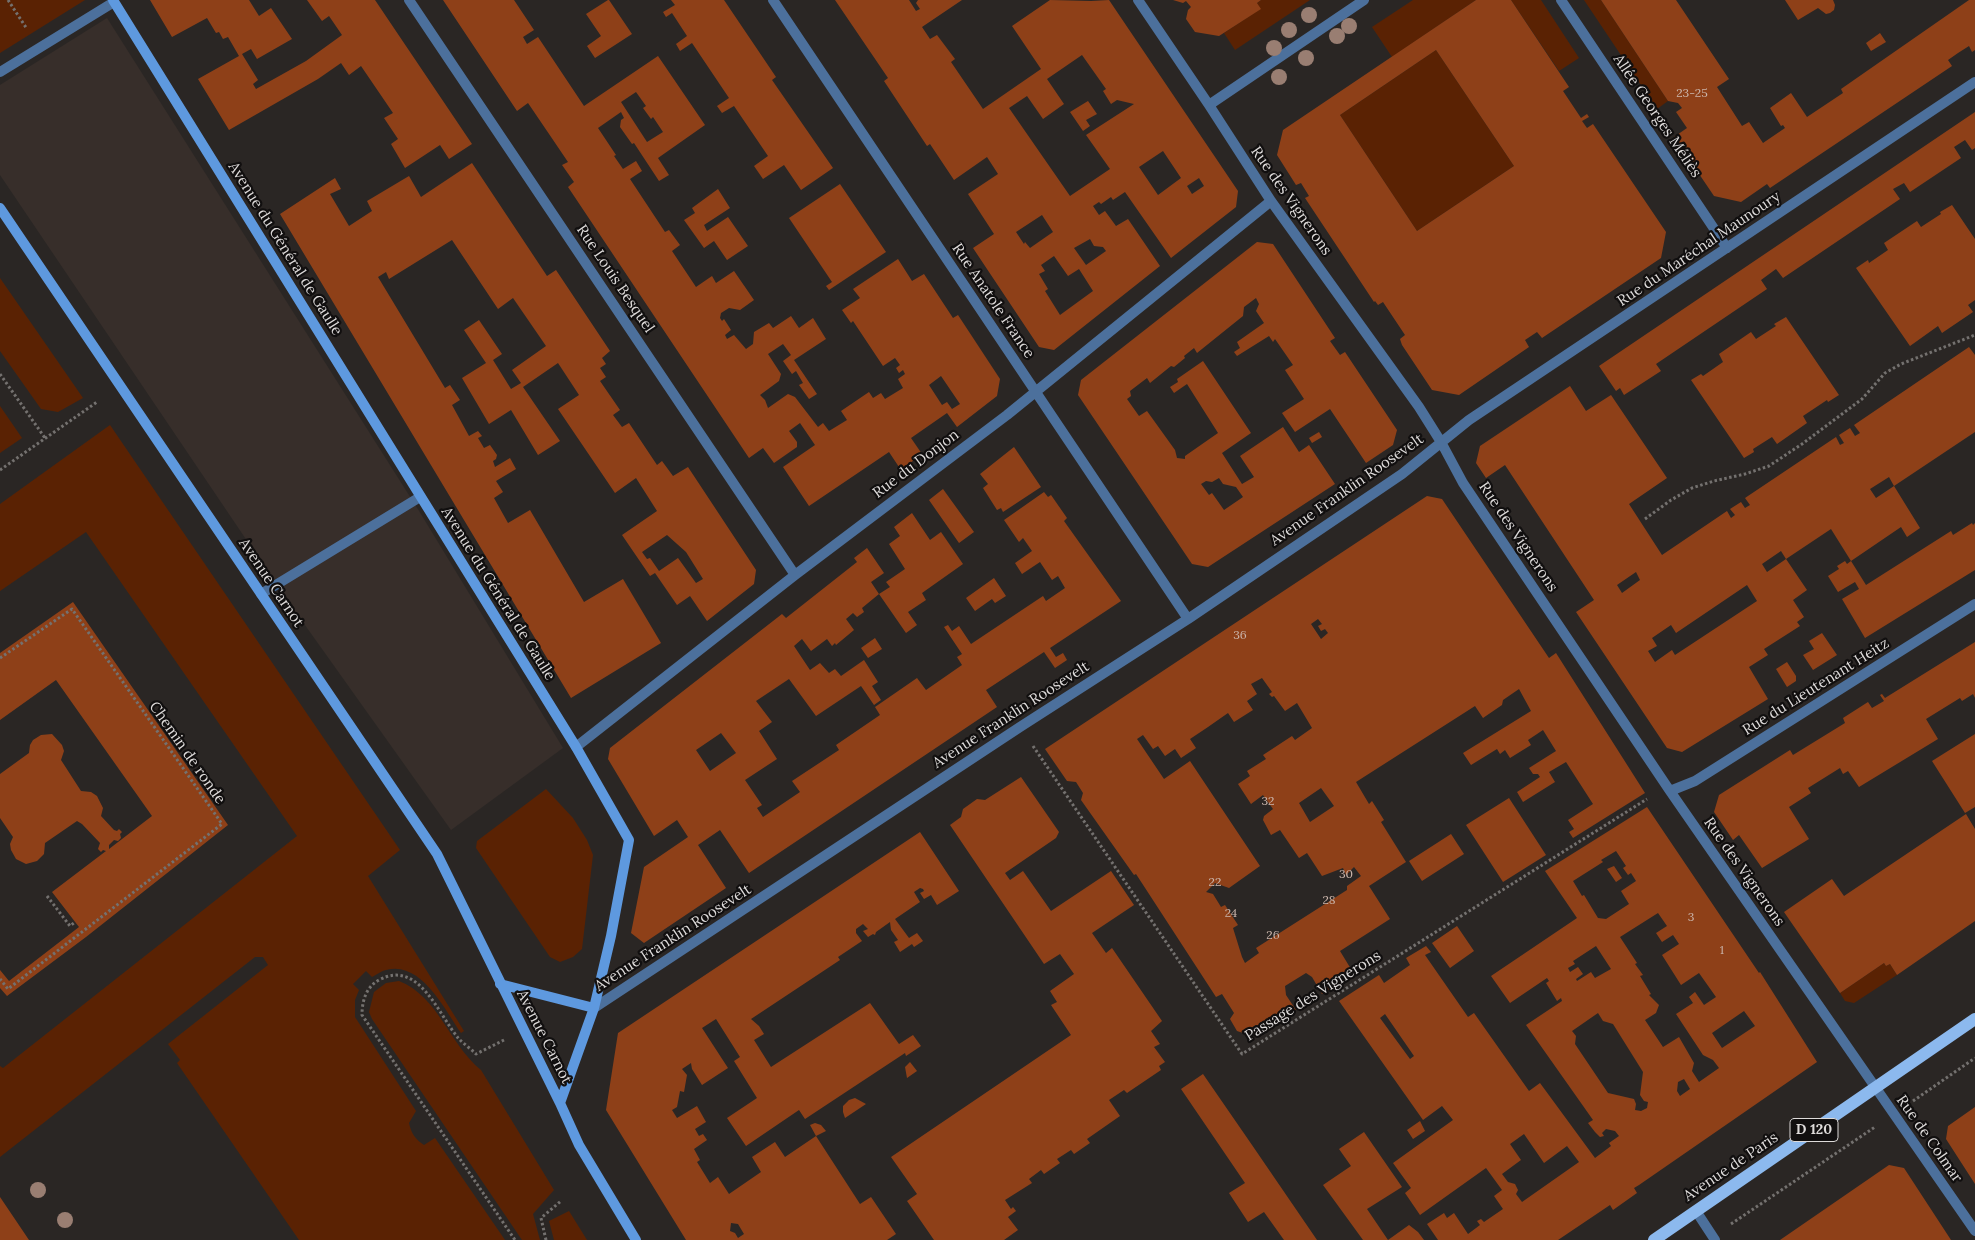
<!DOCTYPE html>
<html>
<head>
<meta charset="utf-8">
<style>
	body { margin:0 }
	canvas { display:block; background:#2a2624 }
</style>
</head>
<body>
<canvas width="1975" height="1240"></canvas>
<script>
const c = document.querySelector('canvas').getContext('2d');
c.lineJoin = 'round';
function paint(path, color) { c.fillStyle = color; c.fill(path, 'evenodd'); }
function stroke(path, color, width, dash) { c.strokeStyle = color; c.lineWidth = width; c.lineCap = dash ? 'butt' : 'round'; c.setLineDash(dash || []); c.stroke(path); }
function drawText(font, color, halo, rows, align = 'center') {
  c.font = font + ' Lora,serif'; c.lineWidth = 4.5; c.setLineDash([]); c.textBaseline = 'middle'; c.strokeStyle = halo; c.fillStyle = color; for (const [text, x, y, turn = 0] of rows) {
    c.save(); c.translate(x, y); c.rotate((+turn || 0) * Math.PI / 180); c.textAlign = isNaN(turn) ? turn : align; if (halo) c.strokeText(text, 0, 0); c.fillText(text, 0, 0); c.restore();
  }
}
paint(new Path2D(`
	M107,18l312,493 144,237 -112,82 -166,-233 -285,-422v-90z`), '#372e2a');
paint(new Path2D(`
	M0,0h85l-85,53z
	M1261,0h49l-75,50 -11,-17 36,-24 -3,-6z
	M1413,0h63l-84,57 -20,-30z
	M1511,0h30l38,58 -20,13z
	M1584,0h17l67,101 -11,8z
	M1436,50l78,116 -97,65 -77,-116z
	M0,278l83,120 -25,14 -17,-3 -41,-58z
	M0,406l22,32 -22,15z
	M110,425l290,425 -32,26 96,155 -3,2c-16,-23 -40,-73 -75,-63 -5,1 -10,5 -14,7l-6,-6 -13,13 6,6 -4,10v17l61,94 -7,12c2,10 6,16 15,22l11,-7 70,102h-206l-122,-177 3,-3 -12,-16 100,-79 -5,-8h-8l-255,200v-91l3,2 294,-232 -211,-304 -86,59v-87z
	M546,789l27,29 14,22 6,15 -11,94 -9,8 -13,5 -10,-5 -74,-109 1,-7z
	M1884,963l2,3 4,-2 7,11 -43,28 -9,-2 -5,-8z
	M399,981c40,16 50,63 82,89l73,120 -21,24 7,26h-18l-150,-221 -3,-7 5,-20 12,-9z
	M569,1211l18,29h-33l-5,-19z`), '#5a2203');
paint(new Path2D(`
	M150,0h99l10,16 12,-8 21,31 -35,20 -6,-10 -9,5 16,26 -5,4 3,5 50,-28 36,-26 -13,-19 -7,5 -15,-21h68l97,144 -23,15 -9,-14 -35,23 -14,-24 7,-5 -14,-21 9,-5 -32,-47 -12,9 -8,-12 -23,16 -89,51 -31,-51 41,-23 -11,-19 -5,2 -4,-7 -3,1 -9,-15 -35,19z
	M443,0h71l20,30 -11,7 4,7 11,-7 46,69 74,-50 47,69 -47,33 11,17 -10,6 -25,-38 -2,1 -12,-17 1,-7 3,-2 -3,-6 -23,16 18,27 -2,1 9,13 13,-8 6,10 -12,8 35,53 4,-2 11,15 -8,6 24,36 16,-11 4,7 18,-12 20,29 -14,10 -11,-2 -8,5 -1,5 2,3 2,-2 7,11 -6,5 2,4 7,-4 12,14 7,-5 1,-12 15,-9 4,5 18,-12 8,12 14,-10 13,21 -32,21 23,34 -8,5 -10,-14 4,-2 -7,-12 -4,3 -9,-13 8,-6 -8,-11 -15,10 13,20 -2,7 -19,14 5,5 3,8 20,-14 7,3 23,30 5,-4 6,8 18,-11 -6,-9 28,-19 4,6 8,-5 4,6 18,-11 -5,-9 7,-5 -2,-4 -4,3 -3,-5 4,-3 -5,-7 -12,8 -30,-45 -2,2 -9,-13 18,-12 -7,-9 45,-30 14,22 12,-7 29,44 5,-3 42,64 -3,17 -40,31 -10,-14 -36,25 11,16 -21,16 -12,-18 -80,54 -26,-39 32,-22 -15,-22 -11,8 8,11v5l-23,16 -11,-15 -14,10 -181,-271 6,-5 -12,-17 6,-3 -21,-31 -19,-28 -11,8zM636,92l10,14 -3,2 8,11 2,-2 10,15 -16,10 -26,-40zM941,376l19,28 -8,5 -5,-7 -5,3 -13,-20z
	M608,0h1l23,34 -37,24 -8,-12 14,-10 -15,-22z
	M671,0h53l52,77 -4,3 61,88 -32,22 -17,-25 -21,14 -9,-13 14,-10 -34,-50 -12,7 -5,-7 12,-8 -37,-55 -12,8 -4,-7 11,-8 -15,-23 -6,4 -3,-5 12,-7z
	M835,0h74l7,11 4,-2 -4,-6 2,-3h44l-40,27 8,12 7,-4 18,24 -4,3 32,47 58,-40 -29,-43 38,-26 41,1 18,-1 129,191 -2,16 -65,51 -46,-66 -12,8 -2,-3 -10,7 -2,-2 -6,4 6,9 6,-4 11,15 12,-7 32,47 -106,84 -15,-3 -66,-99 21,-14 -26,-40 30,-20 -11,-17 -33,23 -24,-36 -3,2 -43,-65 4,-3zM1082,55l24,34 -3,2 8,13 6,-4 17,4 -48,31 24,34 -40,27 -61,-88 18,-12 16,23 21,-15 -17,-25zM1163,151l18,27 -23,17 -19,-28zM1199,178l5,8 -12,8 -5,-8zM1042,215l11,17 -23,16 -5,-6 -1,2 -8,-12zM1090,239l4,7 9,1 3,4 -20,14 -12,-17zM1054,256l14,20 11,-7 14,22 -33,24 -15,-24 3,-2 -9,-15 6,-3 -4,-6z
	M1173,0h88l-4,3 4,6 -42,27 -24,-4 -9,-13 2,-9 3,-3 -5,-6 -3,2z
	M1476,0h35l58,87 -6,4 18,27 6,-4 2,3 -7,4 5,7 6,-4 73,108 -5,26 -119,80 -5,-6 -12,8 4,7 -70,48 -27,-5 -30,-45 -2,-6 5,-4 -22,-33 -5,3 -3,-4 -1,1 -69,-104 4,-2 -8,-13 -5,2 -19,-30 6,-25zM1436,50l78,116 -97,65 -77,-116z
	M1601,0h75l53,79 -12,8 25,39 7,-4 14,21 22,-15 -2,-3 -2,1 -11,-18 21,-15 16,24 36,-24 -2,-4 128,-89h6v50l-3,2 -3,-6 -11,7 -10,7 4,6 -182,122 -3,-4 -26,18 -27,-6 -40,-59 13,-9 -11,-16 6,-4 -4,-5 -10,-2z
	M1785,0h48l2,5 -1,5 -4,3 -4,1 -8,-6 -20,12z
	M1880,33l6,9 -15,9 -5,-8z
	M1088,101l9,13 -11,6 4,6 -7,5 -13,-19z
	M1975,112v36l-3,2 -7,-10 -11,7 7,11 -51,34 -6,-9 -11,6 7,10 -117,79 -7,-9 -15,11 6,9 -111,75 5,7 -37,24 -4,-7 -4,3 -17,-25z
	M472,163l75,113 9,-6 54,81 -8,7 4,6 -6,4 6,9 -6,4 20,29 -7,5 9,12 7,-4 28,42 5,-4 11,15 15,-9 68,103 -2,14 -47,37 -17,-25 -13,9 -22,-32 -5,3 -28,-41 35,-24 -21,-33 -21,15 -57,-84 21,-14 -21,-32 -35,24 37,54 -22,14 -27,-45 -22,14 -27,-46 24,-15 -22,-33 15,-10 23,34 -9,6 18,29 10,-6 -9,-13 34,-24 -33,-48 -15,11 -46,-69 -63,39 -3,-7 -8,5 67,111 5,-3 10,15 -8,5 17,31 9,-5 4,5 -4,2 6,10 6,-3 7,10 -1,4 -3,2 2,6 15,-9 6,11 -20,12 7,11 -9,6 14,25 22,-13 54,92 39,-23 38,64 -90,55 -291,-484 55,-36 6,11 -11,5 19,32 23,-15 -5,-10 42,-25 12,21zM667,535l19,17 17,27 -7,4 -18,-25 -19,13 -9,-13 -3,1 -5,-7z
	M840,184l46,68 -57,38 -3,-4 6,-4 -43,-64z
	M718,189l12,19 -26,17 3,6 21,-14 20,29 -21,14 -13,-19 -10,7 -20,-28 11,-7 -3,-5z
	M1952,205l23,34v61l-7,5 5,7 -31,21 -4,-7 -28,20 -54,-78 12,-8 1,3 19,-13 -4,-7 33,-22 4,6 20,-13 -1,-2z
	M1257,242l16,2 62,94 -5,3 10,14 5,-3 52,78 -4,15 -27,18 -36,-54 -35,23 -13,-19 22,-14 -19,-29 8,-5 -18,-26 -2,3 -4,-6 -32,20 -3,-4 6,-4 -3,-6 27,-19 -8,-12 3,-7 -3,-6 -12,9 -1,9 -46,37 -3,-5 -10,8 1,2 -11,9 -3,-1 -21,17 -3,-5 -17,13 1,5 -4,3 12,17 8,-5 28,39 2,8 8,1v-3l33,-23 -31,-49 -13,9 -4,-6 8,-5 -1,-3 26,-18 48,72 -29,20 20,31 12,-7 -14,-21 43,-29 16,25 10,-7 26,39 -127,83 -16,-3 -114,-169 3,-15zM1219,478l4,6 13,3 7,10 -19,13 -12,-17 -3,2 -8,-11 5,-3 6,1z
	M1786,317l53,78 -11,7 -1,-2 -24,16 4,7 -30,21 -5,-7 -19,12 1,3 -10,6 -53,-78 10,-6 2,2 20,-14 -4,-8 32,-22 5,7 20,-13 -2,-2z
	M1969,347l6,8v77l-81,54 -5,-9 -19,12 6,9 18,-12 26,42 -13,9 -6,-10 -50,34 -20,-32 -45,30 -5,-8 -19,13 5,8 19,-13 21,31 -14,10 11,17 -7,5 3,4 -36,23 4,6 -19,12 19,32 -86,53 -15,-4 -91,-136 18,-12 -89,-135 -19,13 -10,-15 4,-17 90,-60 16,25 25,-16 56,83 -38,26 33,51 65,-44 4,7 4,-3 -5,-6 11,-7 4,6 5,-3 -5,-7 91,-61 4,8 4,-2 -5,-8 11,-7 5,8 5,-3 -6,-8zM1636,572l4,8 -18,13 -5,-8zM1747,585l10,16 -82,54 -3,-5 -17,12 -7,-11 9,-5 -5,-8 19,-13 5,8z
	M1319,432l3,5 -10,6 -3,-5z
	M1014,447l27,40 -38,25 -2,-4 -4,2 -14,-22 5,-4 -8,-10z
	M943,489l31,43 -15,11 -30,-43z
	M1044,492l4,5 3,-2 16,23 -3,3 57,80 -71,47 6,9 7,-4 4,7 -12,8 -11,-16 -58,38 11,17 -248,166 -29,-43 -22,15 28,43 -82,55 -13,-10 13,-66 44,-30 -11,-17 -23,16 -46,-77 2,-11 172,-134 4,4 71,-56 -3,-4 13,-10 17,25 -13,9 8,12 11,-7 -4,-5 19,-13 -16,-25 11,-8 -6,-9 18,-14 18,27 11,-8 22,32 -41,29 4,7 -18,12 9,13 -11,8 -27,-39 -17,14 2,4 -7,5 -4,-4 -7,6 8,11 -18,15 -1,-2 -3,3 -5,-7 -16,12 -9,-12 -8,7 16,24 10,-7 9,10 6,-4 6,7 23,-16 14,22 -6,4 9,14 -7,5 -13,-19 -45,30 -27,-37 -33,22 16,21 -13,9 18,28 -32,21 17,25 -5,3 6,9 37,-25 -8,-11 47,-31 -3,-5 44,-30 -5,-8 42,-29 9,12 36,-25 -5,-8 5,-3 -18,-27 4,-2 4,6 7,-5 12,18 72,-48 3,5 19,-13 -7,-12 -6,4 -12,-18 -18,12 -7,-11 17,-12 -9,-13 -4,4 -15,-22zM721,733l15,20 -26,18 -14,-21z
	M1427,496l15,3 107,159 7,-5 89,140 -72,45 -4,-6 5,-3 -6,-9 25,-16 -27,-42 -17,10 6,10 -32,20 -6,-10 23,-15 -2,-3h-5l-4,-6 27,-17 -13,-21 -15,10 3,5 -21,13 -5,-8 -5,4 -3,-5 -26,16 -8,-12 68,-42 -12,-22 -16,11 -1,5 -19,13 -8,-12 -119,76 13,22 3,-3 12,19 -3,2 25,40 -37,24 21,33 -50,32 14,23 -32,20 -10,-17 -6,-4 -21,13 1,9 10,15 -35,22 -5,-7 -13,8 -6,-2 -7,-12 4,-6 -12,-19 -6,3 -80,-123 -2,1 -53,-75 2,-7 -7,-11 -9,-1 -22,-32zM1318,619l4,5 -4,2 3,5 4,-2 3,4 -7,6 -10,-15zM1262,678l10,14 -3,2 3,3 2,-1 11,15 12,-8 15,25 -17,12 -3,-4 -29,19 3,4 -19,12 3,5 -12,8 13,20 12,-9 10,14 -9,7 -1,4 8,15 9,-5 19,28 8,-5 15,23 21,-8 3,7 8,-8 7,9 -14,10v4l-91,58 3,5 -14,10 -3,-6 -9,-29 5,-3 -13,-20 -4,2 -8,-13 -7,-2 9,-9 14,5 31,-22 -70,-105 -26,18 -27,-40 6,-4 10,14 5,-3 7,10 10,-7 6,9 15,-10 -6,-9 18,-12 20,-14 6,9 19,-12 -6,-9 10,-7 -6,-10zM1321,788l13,18 -24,16 -11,-19z
	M1972,523l1,2 2,-2v47l-110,68 -23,-39 17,-10 -4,-7 -17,10 -10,-16 11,-7 -2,-3 8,-5 2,3 4,-3 15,24 85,-54 2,4z
	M994,578l12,18 -11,7 -3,-4 -17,12 -9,-13z
	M73,602l155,223 -142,112 -79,59 -7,-8v-18l9,11 70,-54 -27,-35 54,-41 -3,-1 -2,2 -3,-3 2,-6 -18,-19 -5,-3 -32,22 -1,11 -7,7 -11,3 -10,-5 -5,-9 -1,-6 3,-7 -13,-19v-44l29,-21 1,-8 3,-5 8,-5 11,-1 10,11 2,6 -3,9 20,31 10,1 6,4 6,12 -2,8 13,14 3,1 2,-2 3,3 -2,2 1,4 -3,3 -4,-1 -5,5v4l43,-33 -96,-136 -56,40v-67z
	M1822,633l15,22 -24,15 -10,-15 11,-6 -5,-8z
	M875,638l7,11 -14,9 -7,-10z
	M1975,642v56l-2,-4 -11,7 -2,-3 -34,21 12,20 -79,48 -11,-16 -5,3 -3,-6 -32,20 3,5 -22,14 20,32 -47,29 -23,-33 -6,5 -19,-28 5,-17 71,-45 3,5 52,-32 -2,-5 25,-16 4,6 12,-7 -4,-6 2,-1 3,4z
	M1787,662l9,14v5l-9,6 -11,-18z
	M1975,734v73l-10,6 -33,-52z
	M1021,777l38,55 -3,6 -51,35 5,7 13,-9 28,40 60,-40 23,34 -42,28 14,20 6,-5 50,73 -11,10 9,13 -6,3 11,15 -6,4 2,4 -34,23 -3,-3 -15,10 11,16 -33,23 3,4 -16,11 -3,-4 -14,9 3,4 -16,11 -3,-4 -12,9 3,4 -27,17 6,9 2,-2 3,4 -8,6 10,13 -14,10h-70l-27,-39 10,-7 -26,-37 180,-122 -20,-30 6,-3 -7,-11 24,-17 -14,-20 -16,10 -94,-139 11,-8 2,-8 14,-10 8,1z
	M1509,798l37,57 -43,27 -37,-57z
	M1647,807l112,166 1,-1 57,90 -178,123 -5,3 3,5 -24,17 -3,-5 -52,35h-120l-11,-16 17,-11 3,5 7,-5 14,21 12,-9 -3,-4 4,-2 3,3 19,-13 -9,-13 8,-6 -16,-22 -66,47 -15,-22 6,-5 -18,-25 60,-43 -11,-14 -19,14 -84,-119 40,-26 5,8 26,-18 -4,-7 20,-12 5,6 -6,3 43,62 6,-4 55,78 11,-8 55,75 16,-12 -2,-3 10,-7 -4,-5 -9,-2 -4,4 2,3 -4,1 -5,-5 -7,-9 5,-3 -67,-95 36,-24 -1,-3 -4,3 -11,-18 3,-2 -2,-3 -37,25 -19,-27 86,-58 -32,-47zM1616,851l10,15 -3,2 5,7 3,-2 5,8 -15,10 8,13 -23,15 -8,-1 -14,-23 -2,1 -9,-15 30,-19 -2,-2zM1658,913l9,13 -11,7 6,9 11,-7 6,9 -17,11 19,30 18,-12 17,24 -12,8 -9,-13 -6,5 4,6 -17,11 27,41 10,5 6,8 -20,14 -7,-11 2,-8 -15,-26 -16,10 -18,-27 11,-7 3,-8 -10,-10 2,-1 -11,-18 3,-1 -8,-11 2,-1 -17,-26zM1596,946l15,23 -16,9 -4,-6 -14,9 -1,-2 7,-5 -5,-7 -8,5 -2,-4 7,-4 -2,-3zM1744,1011l11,15 -33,22 -10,-15zM1598,1013l5,8 10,3 30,48 -3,23 4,6 4,1 -1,6 -6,3 -6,-1 1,-6 -2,-5 -26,-6 -33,-49 1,-8 -4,-5zM1385,1014l29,42 -4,3 -30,-41zM1684,1079l6,10 -10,7 -3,-5 1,-9zM1524,1134l20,29 23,-17 12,16 -57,40 -6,-8 2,-4 -3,-6 -7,-2 -6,-8 19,-14 -11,-16z
	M1966,814l9,15v92l-78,54 -7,-11 -4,2 -2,-3 -44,30 -56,-81 48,-33 12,17z
	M920,832l39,59 -22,14 -6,-10 -7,4 -4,-6 4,-2 -1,-2 -3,-1 -6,4 6,10 -25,17 14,19 8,-5 6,8 -9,6 -2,-3 -12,8 -6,-10 4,-2 -7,-10 -1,-8 -14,10 -1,3 -2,-1 -5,3 -5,-6 5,-2 -5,-5 -7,5v4l6,8 -24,16 2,3 -89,59 8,7 5,8 -10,6 17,27 99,-64 29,41 14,-9 8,11 -15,10 -1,-3 -100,66 -6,-9 -53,36 -19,-28 30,-20 -23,-37 6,-4 -24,-38 -14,9 26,40 -26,17 -10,-16 -1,-6 -9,6 5,6 -3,17 -4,-1 -3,16 -5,3 5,8 20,-12 9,16 -11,7 4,7 4,-2 4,6 -13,9 6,11 -3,2 13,21 8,-6 11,17 32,-22 -9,-15 23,-15 10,15 31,-21 44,68 11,-7 25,37 -9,6h-201l-80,-130 12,-77zM731,1223l7,1 6,10 -6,4 -3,-5 -5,-2z
	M1451,834l13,20 -42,27 -13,-20z
	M1614,866l8,12 -6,4 -9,-13z
	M1457,926l17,25 -24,17 -18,-25z
	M910,1062l7,9 -10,7 -2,-11z
	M1203,1074l49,71 65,95h-33l-20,-28 -16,10 -19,-29 16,-10 -64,-94z
	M855,1098l11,6 -21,14 -2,-6v-6l6,-6z
	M1975,1107v77l-29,-45 2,-13z
	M1420,1121l5,10 -12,8 -6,-9z
	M815,1123l6,2 5,6 -10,5 -6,-11z
	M1364,1132l38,55 -35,22 21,31 21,-15 9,7 6,8h-61l-40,-55 28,-19 -12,-17z
	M1889,1165l15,3 47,72h-171z
	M0,1197l29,43h-29z`), '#8e4018');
stroke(new Path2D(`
	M8,0l19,29
	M0,374l45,64
	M0,470l97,-68
	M1645,519l26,-19 21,-12 22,-7 31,-7 24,-8 33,-22 60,-45 23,-26 16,-9 74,-29
	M0,658l72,-49 150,215 -214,165 -8,-10
	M1033,746l209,308 405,-255
	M47,896l23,30 5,-4
	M504,1040l-28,14c-5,-5 -12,-10 -17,-15 -20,-23 -40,-81 -80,-59 -13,7 -17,21 -17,35l153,225
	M1913,1101l62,-43
	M1731,1224l144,-97
	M546,1240l-5,-22 20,-17`), '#74716f', 3, [2.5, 2.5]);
stroke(new Path2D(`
	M0,72l114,-70
	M261,594l159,-97`), '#4c709c', 10);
stroke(new Path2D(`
	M409,0l386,575
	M773,0l415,619
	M1138,0l71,105 62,96 148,206 22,35 22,41 207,308 305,440
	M1561,0l166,248
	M1209,105l155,-105
	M576,747l219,-172 212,-160 264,-214
	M1670,791l25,-10 280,-177
	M594,1008l426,-281 168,-108 214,-145 67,-54 506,-338
	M1696,1211l19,29`), '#4c709c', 10);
stroke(new Path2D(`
	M113,0l463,747 53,93 -18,96 -17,72 -34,95 19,42 57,95
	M0,208l437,646 123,249
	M500,984l94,24`), '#5e99df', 10);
stroke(new Path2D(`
	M1654,1240l321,-221`), '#8cb9ee', 12);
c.fillStyle = '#997e72';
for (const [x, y] of [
	[1309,15],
	[1349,26],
	[1289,30],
	[1337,36],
	[1274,48],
	[1306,58],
	[1279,77],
	[38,1190],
	[65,1220]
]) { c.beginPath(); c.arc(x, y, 8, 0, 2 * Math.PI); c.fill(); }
drawText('12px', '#cab4aa', null, [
	["23-25",1692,94],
	["36",1240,636],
	["32",1268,802],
	["30",1346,875],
	["22",1215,883],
	["28",1329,901],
	["24",1231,914],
	["3",1691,918],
	["26",1273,936],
	["1",1722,951]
]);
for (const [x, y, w] of [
	[1814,1130,48]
]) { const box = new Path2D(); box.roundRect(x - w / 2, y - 11.5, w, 23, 4); c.fillStyle = '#110f0f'; c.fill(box); stroke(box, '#dedbda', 1); }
drawText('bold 14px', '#dedbda', null, [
	["D 120",1814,1130]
]);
drawText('15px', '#dedbda', '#110f0f', [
	["Allée Georges Méliès",1657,116,56],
	["Rue des Vignerons",1291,201,55],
	["Avenue du Général de Gaulle",285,249,58],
	["Rue du Maréchal Maunoury",1699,249,-34],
	["Rue Louis Besquel",615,279,56],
	["Rue Anatole France",993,301,56],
	["Rue du Donjon",916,464,-37],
	["Avenue Franklin Roosevelt",1347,490,-35],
	["Rue des Vignerons",1518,537,56],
	["Avenue Carnot",271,583,56],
	["Avenue du Général de Gaulle",498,594,58],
	["Rue du Lieutenant Heitz",1816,687,-32],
	["Avenue Franklin Roosevelt",1011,715,-33],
	["Chemin de ronde",187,753,55],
	["Rue des Vignerons",1744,872,55],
	["Avenue Franklin Roosevelt",673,938,-33],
	["Passage des Vignerons",1313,996,-32],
	["Avenue Carnot",544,1037,63],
	["Rue de Colmar",1929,1139,55],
	["Avenue de Paris",1731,1167,-34]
]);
</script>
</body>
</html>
